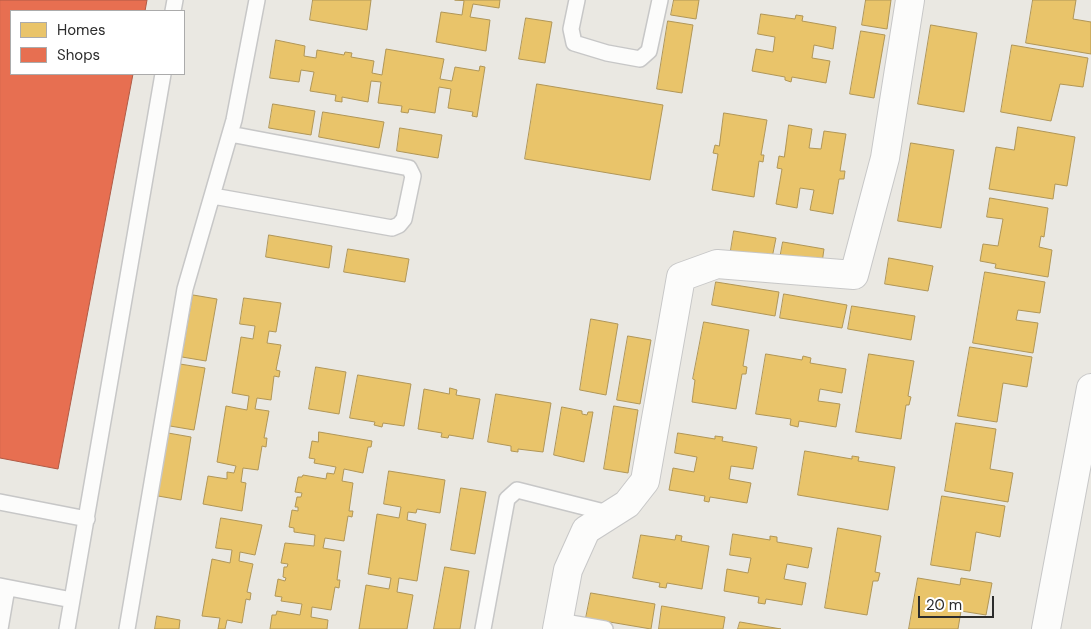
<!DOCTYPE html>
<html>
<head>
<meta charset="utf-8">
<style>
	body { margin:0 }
	#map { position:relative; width:1091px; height:629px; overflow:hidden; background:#eae8e2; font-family:"DM Sans",sans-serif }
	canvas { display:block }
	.legend { position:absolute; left:10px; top:10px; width:175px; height:65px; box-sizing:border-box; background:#fff; border:1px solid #ababab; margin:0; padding:6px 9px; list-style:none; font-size:15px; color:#2c2c2c }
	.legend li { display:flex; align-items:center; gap:10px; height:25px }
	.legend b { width:25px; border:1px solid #ababab }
	.scale { position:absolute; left:918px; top:596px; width:76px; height:22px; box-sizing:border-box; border:2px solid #2c2c2c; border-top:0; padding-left:6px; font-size:15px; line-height:18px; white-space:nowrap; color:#2c2c2c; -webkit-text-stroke:4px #fff; paint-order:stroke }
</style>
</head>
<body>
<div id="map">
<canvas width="1091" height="629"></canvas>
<ul class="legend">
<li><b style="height:14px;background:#e9c46a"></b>Homes</li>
<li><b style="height:14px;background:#e76f51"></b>Shops</li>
</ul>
<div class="scale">20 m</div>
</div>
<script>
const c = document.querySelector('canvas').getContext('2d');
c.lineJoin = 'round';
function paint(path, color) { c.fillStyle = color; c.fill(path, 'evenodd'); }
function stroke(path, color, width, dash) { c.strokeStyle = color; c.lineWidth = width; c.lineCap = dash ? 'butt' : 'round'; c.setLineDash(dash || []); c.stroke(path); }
const homes = new Path2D(`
	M313,0h58l-4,30 -57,-10z
	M455,0h45l-1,8 -26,-4 -3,13 20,3 -4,31 -50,-9 5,-30 21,3 2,-14z
	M674,0h25l-3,19 -25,-4z
	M866,0h25l-4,29 -25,-4z
	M1033,0h43l-3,19 18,3v32l-65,-11z
	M761,14l34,5 1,-4 7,1 -1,5 34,6 -3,22 -19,-4 -2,13 18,3 -4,22 -34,-6 -1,5 -6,-2v-3l-33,-6 4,-22 17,3 2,-15 -17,-3z
	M526,18l26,4 -7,41 -26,-4z
	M668,21l25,4 -11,68 -25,-4z
	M931,25l46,8 -13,79 -46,-8z
	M861,31l24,4 -11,63 -24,-4z
	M276,40l29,6 -1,10 12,2 1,-8 27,5 1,-3 7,1 -1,4 23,4 -2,12 10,2 4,-26 58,10 -4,20 12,2 3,-14 24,4 1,-5 5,1 -8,50 -5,-1 1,-4 -25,-4 3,-19 -12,-2 -4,26 -26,-4 -1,4 -7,-1 1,-6 -24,-3 3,-21 -10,-1 -3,21 -26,-5v5l-7,-1 1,-6 -26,-4 4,-19 -13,-2 -2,12 -29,-4z
	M1012,45l76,13 -5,29 -23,-3 -9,37 -50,-9z
	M537,84l126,21 -13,75 -125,-21z
	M273,104l42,7 -4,24 -42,-7z
	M323,112l61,10 -5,26 -60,-11z
	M724,113l43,7 -6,35h3l-1,7 -4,-1 -5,36 -42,-7 6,-36 -5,-1 2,-8 4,1z
	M789,125l23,4 -3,19 12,1 3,-18 22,3 -6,37h5l-1,8h-5l-6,35 -23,-4 4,-20 -14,-2 -3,20 -21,-4 6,-35 -5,-1 2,-12 5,1z
	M1018,127l57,10 -8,49 -12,-2 -2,15 -64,-10 7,-42 18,3z
	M400,128l42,7 -4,23 -41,-7z
	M911,143l43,7 -13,78 -43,-7z
	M990,198l58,10 -4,29 -3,-1 -2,11 13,3 -4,27 -53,-9 1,-4 -16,-3 3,-17 15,2 5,-27 -16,-2z
	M734,231l42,7 -5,25 -41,-7z
	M269,235l63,11 -3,22 -63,-11z
	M783,242l41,7 -3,21 -42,-6z
	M348,249l61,10 -4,23 -61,-10z
	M889,258l44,8 -5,25 -43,-7z
	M985,272l60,10 -5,31 -22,-3 -2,10 22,3 -5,30 -60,-10z
	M716,282l63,10 -4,24 -63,-11z
	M784,294l63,11 -5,23 -62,-10z
	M193,295l24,4 -11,62 -24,-4z
	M244,298l37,5 -5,29 -7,-1 -2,12 14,2 -5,25 4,1 -1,6 -5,-1 -3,24 -14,-2 -2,11 14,2 -5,27h3l-1,9 -4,-1 -4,24 -15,-2 -2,14 5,1 -4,28 -39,-7 5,-28 19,3v-7l7,1 2,-7 -19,-4 9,-56 21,4 2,-14 -17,-3 9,-56 12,2 2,-13 -15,-2z
	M852,306l63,10 -4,24 -63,-11z
	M591,319l27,5 -12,71 -26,-5z
	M704,322l45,8 -6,36 4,1 -1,7h-4l-6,35 -44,-7 3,-22 -2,-1z
	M628,336l23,4 -11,64 -23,-4z
	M970,347l62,10 -5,30 -24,-4 -6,39 -39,-6z
	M766,354l36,6 1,-4 8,2 -1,5 36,6 -4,24 -22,-4 -2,12 22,3 -4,23 -37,-6 -1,6 -8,-2 1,-6 -35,-5z
	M869,354l45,7 -6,35 3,1 -2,8h-3l-5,34 -45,-7z
	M180,364l25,4 -11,62 -24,-4z
	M316,367l30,5 -7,42 -30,-5z
	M358,375l53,9 -7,42 -21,-3 -1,4 -8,-2 1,-3 -25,-4z
	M450,388l7,2 -1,5 24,4 -7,40 -24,-4 -1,3 -7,-1 1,-4 -24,-4 6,-40 25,5z
	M496,394l55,9 -8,49 -25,-3v3l-7,-1v-5l-23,-4z
	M614,406l24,4 -10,63 -24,-4z
	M562,407l20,4v3l5,1 1,-3h5l-9,50 -30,-7z
	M956,423l40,6 -6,40 23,4 -5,29 -63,-11z
	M319,432l53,9 -1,6h-3l-5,26 -19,-4 -2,12 11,2 -4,28h4l-1,6 -4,-1 -4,25 -19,-3 -2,10 18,3 -4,29h3l-1,8 -4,-1 -4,23 -19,-3 -1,10 17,3 -1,9h-57l2,-14h4l1,-4 23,4 2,-11 -21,-3 1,-4 -7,-1 3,-17 7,2 1,-3 -3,-1 1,-10h3l1,-3 -7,-1 4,-20 29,3 1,-11 -21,-3v-4l-5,-1 3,-17 6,1v-4h-3l2,-10h4l1,-4 -7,-1 3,-15h4l1,-2 23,4 1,-6 7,1 2,-7 -22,-4 1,-4 -6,-1 3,-17 6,1z
	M168,433l23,4 -10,63 -23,-4z
	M678,433l37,6v-3l8,1 -1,4 35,6 -4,22 -22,-3 -2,13 22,4 -4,20 -37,-6 -1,5 -5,-1 1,-5 -36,-6 4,-22 21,4 3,-15 -22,-4z
	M805,451l47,8v-3l7,1 -1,4 37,6 -7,43 -90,-15z
	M389,471l56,9 -5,33 -23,-4 -1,4 -8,-1 -1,8 19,4 -9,57 -18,-3 -2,14 16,3 -6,34h-48l7,-44 23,4 2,-11 -23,-4 9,-60 22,4 2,-11 -17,-3z
	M461,488l25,4 -11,62 -24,-4z
	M942,496l63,10 -5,31 -24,-5 -6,39 -39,-6z
	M221,518l41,7 -7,30 -15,-3 -1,9 14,3 -6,28 4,1 -1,7 -4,-1 -4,24 -15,-3 -2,9h-7l2,-11 -18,-2 10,-57 18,4 2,-13 -16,-2z
	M838,528l43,8 -6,36 5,1 -2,8h-5l-6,34 -42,-7z
	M733,534l37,6v-4l7,1v5l35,6 -4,20 -21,-4 -3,15 22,4 -4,22 -36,-6 -1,5 -7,-1 1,-6 -35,-6 3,-22 21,4 3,-15 -21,-3z
	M641,535l34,5 1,-5 6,1 -1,5 28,5 -7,43 -35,-6 -1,5 -7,-1 1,-4 -27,-5z
	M445,567l24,4 -9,58h-26z
	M918,578l42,7 1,-7 31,5 -6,32 -25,-4 -3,18h-49z
	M591,593l64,11 -4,25 -65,-11z
	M662,606l63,11 -2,12h-64z
	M157,616l23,4 -1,9h-24z
	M740,622l41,7h-43z`);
paint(homes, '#e9c46a');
stroke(homes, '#b09657', 1);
const shops = new Path2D(`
	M0,0h147l-2,11h-134v63h122l-75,395 -58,-11z`);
paint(shops, '#e76f51');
stroke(shops, '#af5b46', 1);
const lane = new Path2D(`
	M577,0l-6,29 3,14 33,10 33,6 9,-8 11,-51
	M173,11l2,-11
	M213,196l179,32 7,-3 5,-6 9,-43 -4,-8 -179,-34
	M0,502l87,17
	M0,586l72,14
	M559,621l46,8
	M0,629l7,-41
	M67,629l96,-555
	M127,629l58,-340 49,-169 23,-120
	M483,629l24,-130 10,-9 95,24`);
const street = new Path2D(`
	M557,629l11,-59 18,-40 41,-26 18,-23 36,-204 36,-13 137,11 31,-117 25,-158
	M1046,629l45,-241`);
stroke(lane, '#c7c7c7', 18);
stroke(street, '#c7c7c7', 30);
stroke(lane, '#fcfcfb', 15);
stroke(street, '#fcfcfb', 28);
</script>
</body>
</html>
